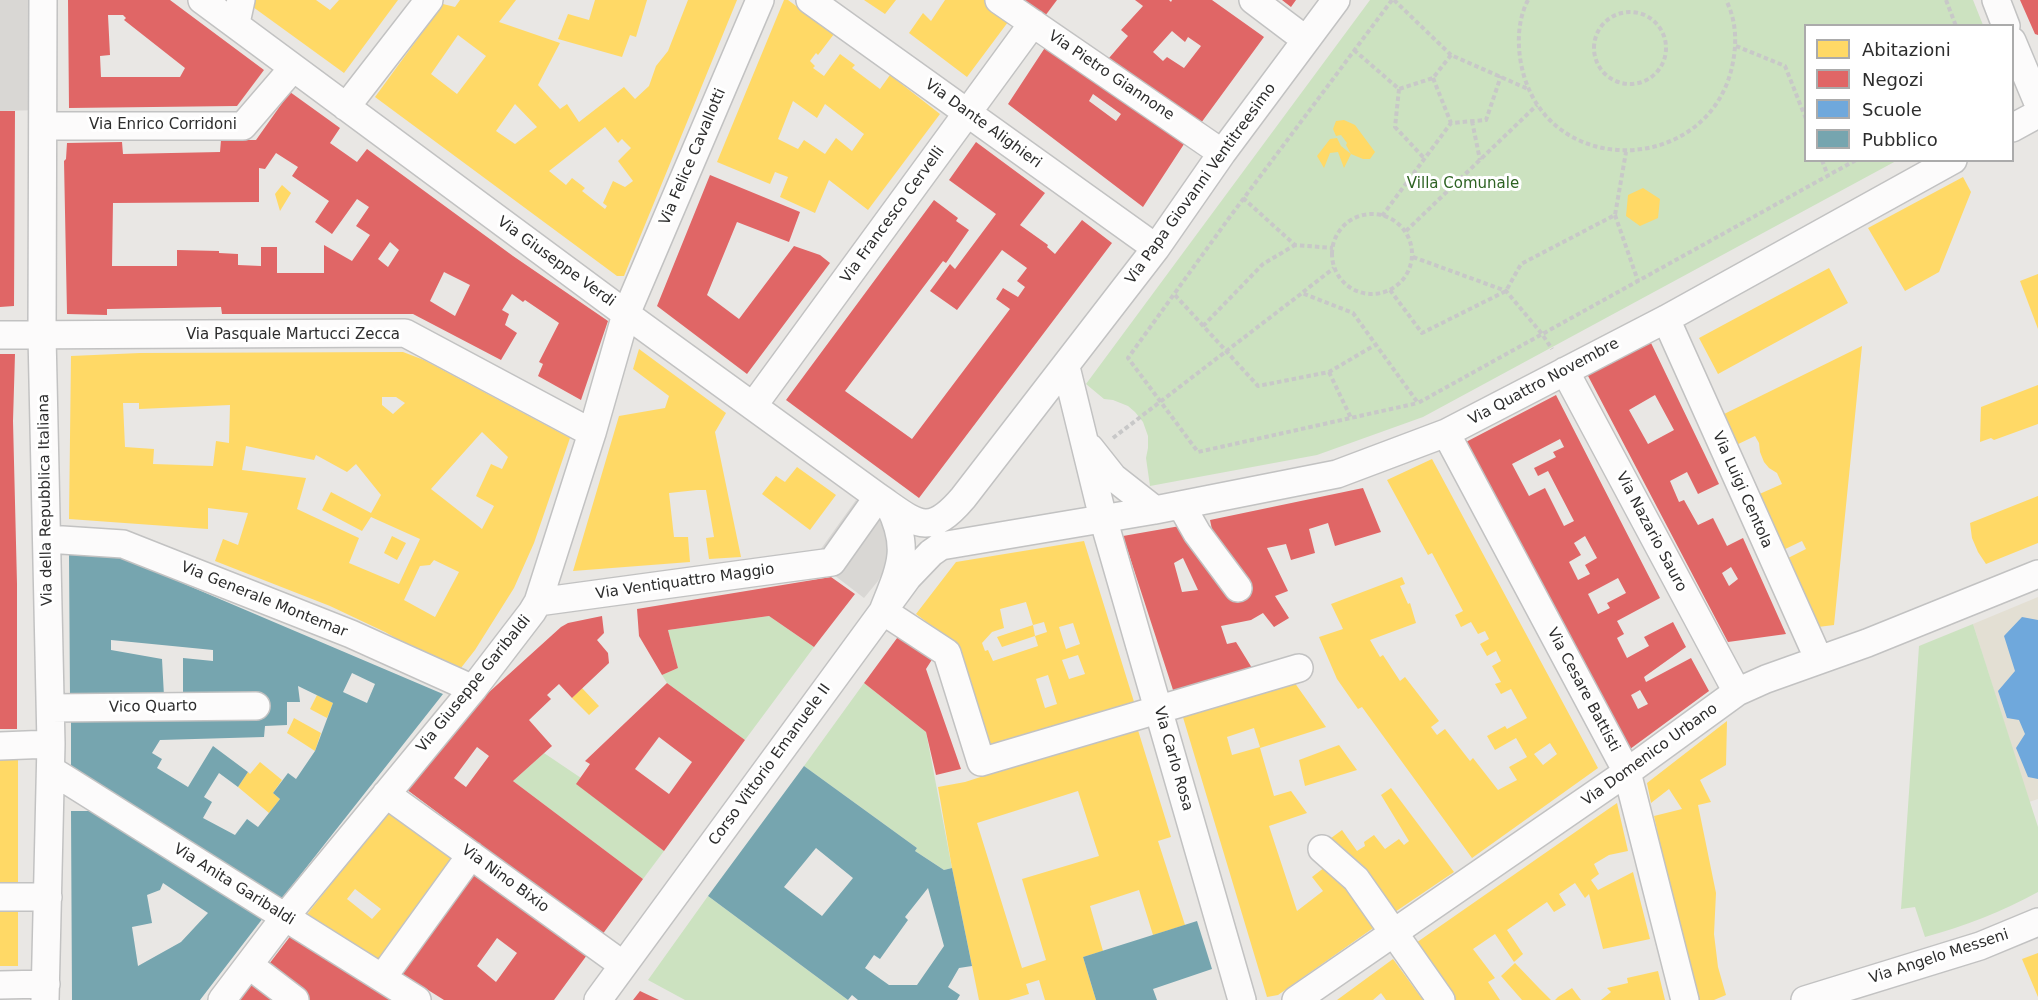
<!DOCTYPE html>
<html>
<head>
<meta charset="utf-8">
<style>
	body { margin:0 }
	#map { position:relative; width:2038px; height:1000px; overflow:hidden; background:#e9e7e4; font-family:"DejaVu Sans",sans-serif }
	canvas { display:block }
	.legend { position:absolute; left:1804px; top:24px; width:210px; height:138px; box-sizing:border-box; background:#fff; border:2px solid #ababab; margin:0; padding:8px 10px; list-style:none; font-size:18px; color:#2d2d2d }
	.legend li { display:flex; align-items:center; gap:12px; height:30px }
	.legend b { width:30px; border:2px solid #ababab }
</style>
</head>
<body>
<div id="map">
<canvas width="2038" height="1000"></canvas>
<ul class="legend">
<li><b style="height:16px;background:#ffd966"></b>Abitazioni</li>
<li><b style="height:16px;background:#e06666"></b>Negozi</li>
<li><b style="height:16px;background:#6fa8dc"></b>Scuole</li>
<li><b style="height:16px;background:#76a5af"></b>Pubblico</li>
</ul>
</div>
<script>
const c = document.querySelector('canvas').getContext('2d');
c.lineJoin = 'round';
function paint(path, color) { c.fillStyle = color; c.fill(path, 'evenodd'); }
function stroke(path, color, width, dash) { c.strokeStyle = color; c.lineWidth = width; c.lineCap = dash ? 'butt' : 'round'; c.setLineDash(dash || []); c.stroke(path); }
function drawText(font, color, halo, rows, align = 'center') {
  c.font = font + ' "DejaVu Sans",sans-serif'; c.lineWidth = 6; c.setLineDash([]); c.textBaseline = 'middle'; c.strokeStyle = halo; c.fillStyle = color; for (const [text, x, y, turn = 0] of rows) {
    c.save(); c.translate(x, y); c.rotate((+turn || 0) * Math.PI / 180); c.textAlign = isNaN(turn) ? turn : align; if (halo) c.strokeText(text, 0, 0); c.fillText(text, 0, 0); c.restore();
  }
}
paint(new Path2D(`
	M2038,597v202l-9,3 -56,-178z`), '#e3dfd3');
paint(new Path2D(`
	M1370,0h603l10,25 -177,1v134l90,1 -473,256 -106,38 -167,31 -4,-28 2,-10v-12l-5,-14 -8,-10 -7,-6 -15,-6 -9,-1 -18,-15z
	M769,616l45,31 -69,93 -78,-57 -5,-8 16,-7 -10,-38z
	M1973,624l65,203v65c-37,20 -73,34 -113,45l-10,-30 -14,2 18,-263z
	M864,683l62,49 26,136 -8,2 -29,-19 2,-3 -113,-82z
	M544,753l37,25 -4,6 87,67 -21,28 -130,-98z
	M708,896l140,104h-163l-37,-20z`), '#cce2c0');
paint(new Path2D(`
	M0,0h43l1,110 -44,1z
	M856,500l21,17 8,11 5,17 -2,17 -10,19 -14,17 -30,-23 -16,-22z`), '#d9d7d4');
paint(new Path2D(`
	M254,0h62l14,10 9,-10h59l-54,73 -91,-66z
	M460,0h56l-17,22 61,21 -22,42 22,24 7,-5 12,18 45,-35 11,12 14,-13 7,-20 12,-15 20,-51h49l-113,276h-7l-242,-179 68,-93 12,3zM458,35l28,21 -29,38 -26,-20zM515,104l22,23 -22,17 -19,-13zM605,127l13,16 4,-4 9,9 -13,13 15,20 -8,6 -12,-6 -10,22 4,3 -2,3 -23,-18 3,-3 -13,-10 -6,7 -17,-14z
	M595,0h52l-11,37 -6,-2 -8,22 -64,-18 10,-25 21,6z
	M784,0h4l46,34 -16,21 -2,-2 -6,8 5,5 -2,2 11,8 16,-22 15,11 -3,3 28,21 10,-14 50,39 -72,96 -39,-30 -14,33 -35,-16 8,-20 -13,-5 -5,12 -53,-22zM793,101l24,17 8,-14 39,30 -12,17 -16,-13 -11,16 -21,-14 -6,9 -20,-10z
	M864,0h32l-11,14z
	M945,0h41l25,18 -44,59 -58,-44 14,-20 8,8z
	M1344,120l11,5 20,27 -5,7h-7l-12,-5 -5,-9 1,-2 -6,-8 -5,1 -3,-7 3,-8z
	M1337,138l4,8 10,8 -7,14 -6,-16 -8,1 -6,15 -7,-12 13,-17z
	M1963,177l8,15 -32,80 -34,19 -37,-63z
	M282,185l9,8 -11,18 -5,-17z
	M1643,188l17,11 -2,19 -18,8 -14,-10 2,-21z
	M1829,268l19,35 -130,71 -19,-36z
	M2038,274v55l-18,-48z
	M1862,346l-28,279 -16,2 -32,-68 20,-10 -4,-8 -21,10 -26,-55 27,-12 -5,-11 -8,-5 -5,-6 -4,-10 -1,-9 -4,-7 -23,11 -14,-30z
	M639,349l87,64 -11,19 26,125 -32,2 -3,-21 8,-1 -8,-47h-9l-28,3 5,44h14l2,25 -117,9 46,-155 46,-8 4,-12 -36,-27z
	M403,352l21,8 146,78 -36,105 -20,45 -39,62 -18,23 -72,-41 -55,-26 -115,-45 8,-22 15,6 10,-32 -40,-5v21l-139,-10 2,-163 69,-3zM382,397h14l9,6 -12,11 -11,-9zM123,403h16v6l91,-4 -1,38 -13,-2 -3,25 -60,-2 1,-15 -29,-2zM482,432l26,25 -6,12 -11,-5 -15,32 18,10 -12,23 -51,-40zM246,446l68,14 2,-5 31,17 9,-8 25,31 -10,18 -40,-21 -9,18 40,21 9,-14 49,22 -21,45 -50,-21 10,-25 -62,-29 9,-31 -64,-8zM434,560l25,12 -24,45 -31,-17 16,-34 10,-1z
	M2038,385v39l-44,16 -3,-2 -11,4 1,-35z
	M1432,459l166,309 -126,90 -110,-151 -4,2 -21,-30 -18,-42 24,-8 -12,-25 71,-27 3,7 -5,2 8,18 2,-1 6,20 -46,17 10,17 3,-2 17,26 5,-4 34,44 -8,6 6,8 8,-6 25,32 3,-3 25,32 19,-10 -8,-13 18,-10 -11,-19 -21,12 -8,-14 18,-10 2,3 20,-11 -16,-29 -10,5 -6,-10 6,-2 -9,-16 9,-5 -5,-10 -9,5 -7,-12 9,-5 -4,-8 -7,3 -7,-12 -10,5 -6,-12 8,-4 -31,-58 -4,2 -41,-75zM1550,743l7,11 -14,11 -9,-11z
	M797,467l39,28 -26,35 -48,-36 14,-18 9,6z
	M2038,496v47l-52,21 -8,-12 -6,-14 -2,-15z
	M392,536l14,7 -9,17 -13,-7z
	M1084,541l51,164 -144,42 -38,-105 -37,-28 40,-52zM1026,602l7,23 11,-3 3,10 -12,4 3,10 -45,15 -5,-11 -3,1 -3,-8 10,-11 12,-4 -4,-19zM1073,623l7,21 -14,5 -7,-22zM1078,655l7,19 -16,5 -7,-19zM1048,675l9,29 -12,4 -9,-29z
	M1033,625l2,11 -33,11 -5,-10z
	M1292,679l34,48 -66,21 14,48 17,-5 16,22 -38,13 28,85 26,-20 -11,-14 13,-10h11l40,59 -98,69 -11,2 -85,-283zM1254,728l6,19 -28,8 -5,-18z
	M582,688l17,18 -10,9 -17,-17z
	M317,695l16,8 -6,15 -17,-9z
	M294,718l27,15 -6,18 -28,-18z
	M1727,721l-1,44 -26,15 11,22 -13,3 18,88 -2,41 4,33 8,28 -12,5h-20l-40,-184 28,-7 -13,-20 -18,14 -4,-20z
	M1137,727l34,110 -13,4 27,84 -32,10 -14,-45 -49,16 13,45 -20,6 13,43h-51l-6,-20 -13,4 3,10 -20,6h-30l-27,-132 -14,-81 27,-5zM1078,791l21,65 -77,23 24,81 -24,8 -45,-145z
	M1339,745l18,25 -52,16 -6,-26z
	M18,756v130h-18v-129z
	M260,762l22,18 -9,13 7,6 -11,14 -31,-26 10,-15 2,2z
	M1391,788l63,84 -62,42 -41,-58 -9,6 -15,-21 15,-11 15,21 8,-5 -1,-4 10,-7 11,14 14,-10 5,6 5,-4 -28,-46z
	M1617,803l11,48 -19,4 -15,9 5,10 -8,6 7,10 35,-18 17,67 -47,10 -14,-55 -4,4 -10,-15 -16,11 7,11 -12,7 -7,-10 -40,28 16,24 -9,8 -19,-28 -22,15 22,29 -7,4 12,18h-48l-39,-55z
	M390,809l65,48 -76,105 -74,-45zM355,889l26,20 -9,10 -25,-20z
	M0,909l18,1v56h-18z
	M2038,953v44l-16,-38z
	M1393,959l30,41h-37l-5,-7 -8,7h-36z
	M1515,963l23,24 13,13h-29l-21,-24z
	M1658,971l7,29h-64l10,-8 -4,-4 21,-5 -1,-5z
	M1572,988l9,12h-26l3,-3z`), '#ffd966');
paint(new Path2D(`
	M68,0h102l94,70 -27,36 -168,2zM108,15h15l3,3 -2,2 61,48 -5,9h-79l-1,-21 10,-1z
	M1021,0h36l-12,16z
	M1135,0h34l2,2 1,-2h40l52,37 -63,86 -92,-65 19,-22 -7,-6 22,-24zM1172,31l13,11 3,-5 13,9 -17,22 -17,-11 -4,4 -10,-9z
	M1282,0h14l-5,7z
	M2020,0h18v35l-3,-1z
	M1048,43l140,95 -45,69 -135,-103zM1093,94l28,20 -5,7 -27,-20z
	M290,92l50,36 -10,15 27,19 10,-13 146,107 95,65 -27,79 -43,-24 5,-12 -4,-2 20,-39 -34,-23 -2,2 -11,-8 -10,16 7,4 -4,11 12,8 -16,27 -88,-46h-191l-1,-7 -114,2v6l-40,-1 -3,-153 2,-2 1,-16 55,-1 1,12 97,-2 1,-12h35zM276,153l22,14 -6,9 37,25 -14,21 17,12 25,-35 12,8 -13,19 14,9 -18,26 -28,-16v28h-47v-26h-16v19l-23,-1v-11l-19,-1v-2l-42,-1v16h-65l1,-63 146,-1v-34l6,1zM390,242l9,8 -11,17 -10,-8zM444,272l26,13 -15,31 -25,-15z
	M0,111h15l-1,195 -14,1z
	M976,142l69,51 -25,32 28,20 -1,2 8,7 27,-34 30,23 -193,255 -133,-98 148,-200 24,18 -2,3 13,9 -23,33 -3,-2 -98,130 67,48 98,-130 -14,-10 7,-11 15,9 7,-10 -8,-6 10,-13 -25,-18 -45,60 -27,-19 20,-27 5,5 41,-55 -47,-34z
	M710,175l90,37 -11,30 -52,-20 -30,73 32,24 55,-73 26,9 10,8 -83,111 -90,-68z
	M1651,343l68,141 -21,10 -11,-22 -17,9 9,21 5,-2 14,25 15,-7 14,28 16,-8 43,96 -58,8 -141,-268zM1655,395l19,35 -26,14 -19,-34zM1731,567l7,12 -9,7 -7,-13z
	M0,354h15l-2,67 4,163v145h-17z
	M1556,395l104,203 -43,23 7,13 -7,4 10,20 22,-12 -5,-9 29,-15 13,25 -42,30 2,5 45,-24 18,33 -83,61 -162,-309zM1560,439l4,8 -11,5 3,5 -22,11 4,8 10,-5 26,50 -10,5 -19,-38 -16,8 -17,-32zM1585,536l12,22 -12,7 5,9 -12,6 -9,-18 12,-7 -7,-12zM1618,578l8,15 -19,10 3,5 -12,6 -10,-20zM1640,690l8,14 -10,5 -7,-14z
	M1363,488l18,44 -46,14 -7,-23 -19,6 6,24 -24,7 -5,-16 -19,4 21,43 -13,5 14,22 -15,9 -11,-14 -12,7 -30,6 6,18 9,-2 16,26 -78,25 -51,-157 57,-10 35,18 -5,-24zM1183,558l15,32 -16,2 -8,-29z
	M831,577l24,17 -41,53 -45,-31 -101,14 10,38 -16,7 -23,-39 -2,-27z
	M602,616l2,17 -7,7 11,13 1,10 -37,35 -13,-14 -12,11 4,4 -22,21 23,26 -39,35 130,98 -41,56 -196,-146 53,-66 28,-29 74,-67 7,-4zM477,747l12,9 -23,31 -12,-9z
	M900,634l33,24 -7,11 35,100 -25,6 -10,-43 -62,-49z
	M667,683l78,57 -81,111 -88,-67 14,-20 -5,-3zM659,737l33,25 -23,32 -34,-25z
	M475,872l112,83 -33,45h-110l-43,-27zM497,938l20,15 -21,29 -19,-16z
	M292,934l105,66h-90l-41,-32z
	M256,979l27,21h-44z
	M640,991l19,9h-26z`), '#e06666');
paint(new Path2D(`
	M2022,617l16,3v159l-10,-2 -12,-29 9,-14 -6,-14 -12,-2 -9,-27 17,-20 -11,-35z`), '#6fa8dc');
paint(new Path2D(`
	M69,554l52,3 322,137 -164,208 -208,-135v-47l112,-24v-38l30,3v-11l-102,-10v10l51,9 2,37 -94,2zM352,673l23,11 -8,19 -24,-11zM298,686l35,17 -18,48 -19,28 -8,-6 -15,20 7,6 -22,28 -11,-8 -12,16 -32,-17 9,-16 -8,-5 15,-24 19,14 10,-15 -35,-26 -25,41 -31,-19 5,-9 -10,-6 8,-13 104,-3 1,-11 22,-1v-23h13z
	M804,766l113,82 -2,3 29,19 8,-2 20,98 -13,2 -11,19 12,8 -3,5h-99l-6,-5 -4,5 -140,-104zM816,848l37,30 -31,38 -38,-29zM928,888l16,58 -27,39h-28l-24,-17 9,-13 6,4 28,-39 -3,-3z
	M71,811h23l169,107 -63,82h-128zM163,883l45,30 -27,29 -43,24 -6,-39 20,-4 -5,-28 13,-5z
	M1197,921l15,48 -59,20 4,11h-61l-13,-43z`), '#76a5af');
const minor = new Path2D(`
	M43,0l-1,335 9,409 -6,256
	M202,0l424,314 252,183c38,26 50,42 85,1l193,-250 66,-95 114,-153
	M810,0l346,248
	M999,0l223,153
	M1253,0l53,40
	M1996,0l10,26
	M236,23l5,-23
	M2012,41l26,62
	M346,107l83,-107
	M44,126h199l50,-58
	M2012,128l26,-14
	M1666,319l153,341
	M0,335l405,-2 187,100
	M1066,367l37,151 139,482
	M1565,371l172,321
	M753,406l280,-383
	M1446,433l181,339 58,228
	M1090,448l23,29 42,33
	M889,505c22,44 11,63 -6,106l64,42 34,109 318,-94
	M1181,505l16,28 41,55
	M47,539l76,5 228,90 122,55
	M538,602l294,-40 46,-65
	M51,708l205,-2
	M0,746l51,-2
	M51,770l366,230
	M386,794l237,171
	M1322,849l34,30 85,121
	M0,897h48
	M249,965l46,35
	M382,978l89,-123
	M0,985l46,-1
	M222,1000l63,-83 188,-228 59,-77 6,-10 54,-169 34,-119 134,-314
	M598,1000l310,-423 23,-24 10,-7 214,-36 182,-36 109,-41 220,-114 287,-159
	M1296,1000l331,-228 110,-80 29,-13 101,-36 171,-69
	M1805,1000l175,-54 58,-24`);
stroke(minor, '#c2c2c2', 30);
stroke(new Path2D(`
	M1392,0l-163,218 -101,140 70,94 220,-49
	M1394,0l57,55
	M1528,0c-12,23 -11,52 -4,76 32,106 189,96 209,-14 4,-21 3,-42 -7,-62
	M1946,0l10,26
	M1594 48a36 36 0 1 1 72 0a36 36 0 1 1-72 0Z
	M1736,46l49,20 21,53
	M1354,50l45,39 34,-11 18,-23 77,34
	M1433,78l18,45
	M1399,89l-4,38 29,31
	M1472,121l8,39
	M1822,160l6,16
	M1243,198l52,47 38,3
	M1332 254a40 40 0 1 1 80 0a40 40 0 1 1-80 0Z
	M1615,215l23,66
	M1382,216l69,-93 35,-3 15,-44
	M1406,231l131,-126
	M1413,257l93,34 36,43 10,15
	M1390,290l32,43 84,-42 15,-27 94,-49 11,-63
	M1303,292l31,-24
	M1175,295l83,91 71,-14 46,-27
	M1203,326l60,-62 32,-19
	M1329,372l22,46
	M1113,438l189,-145 51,20 65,90 438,-243`), '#c8c8c8', 4, [4.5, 3]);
stroke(minor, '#fcfbfb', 27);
drawText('15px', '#2d2d2d', '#fff', [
	["Via Pietro Giannone",1111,76,34],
	["Via Dante Alighieri",983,124,36],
	["Via Enrico Corridoni",163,125],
	["Via Felice Cavallotti",693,157,-67],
	["Via Papa Giovanni Ventitreesimo",1201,184,-54],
	["Via Francesco Cervelli",893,215,-54],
	["Via Giuseppe Verdi",556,262,36],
	["Via Pasquale Martucci Zecca",293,335],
	["Via Quattro Novembre",1544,382,-28],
	["Via Luigi Centola",1742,490,66],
	["Via della Repubblica Italiana",46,500,-91],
	["Via Nazario Sauro",1651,532,62],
	["Via Ventiquattro Maggio",685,582,-8],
	["Via Generale Montemar",264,600,22],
	["Via Giuseppe Garibaldi",474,684,-51],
	["Via Cesare Battisti",1583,690,62],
	["Vico Quarto",153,707,-1],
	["Via Domenico Urbano",1650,755,-36],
	["Via Carlo Rosa",1173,759,74],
	["Corso Vittorio Emanuele II",770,765,-54],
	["Via Nino Bixio",505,879,36],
	["Via Anita Garibaldi",234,885,32],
	["Via Angelo Messeni",1939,957,-18]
]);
drawText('15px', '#2e6323', '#fff', [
	["Villa Comunale",1463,184]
]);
</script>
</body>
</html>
